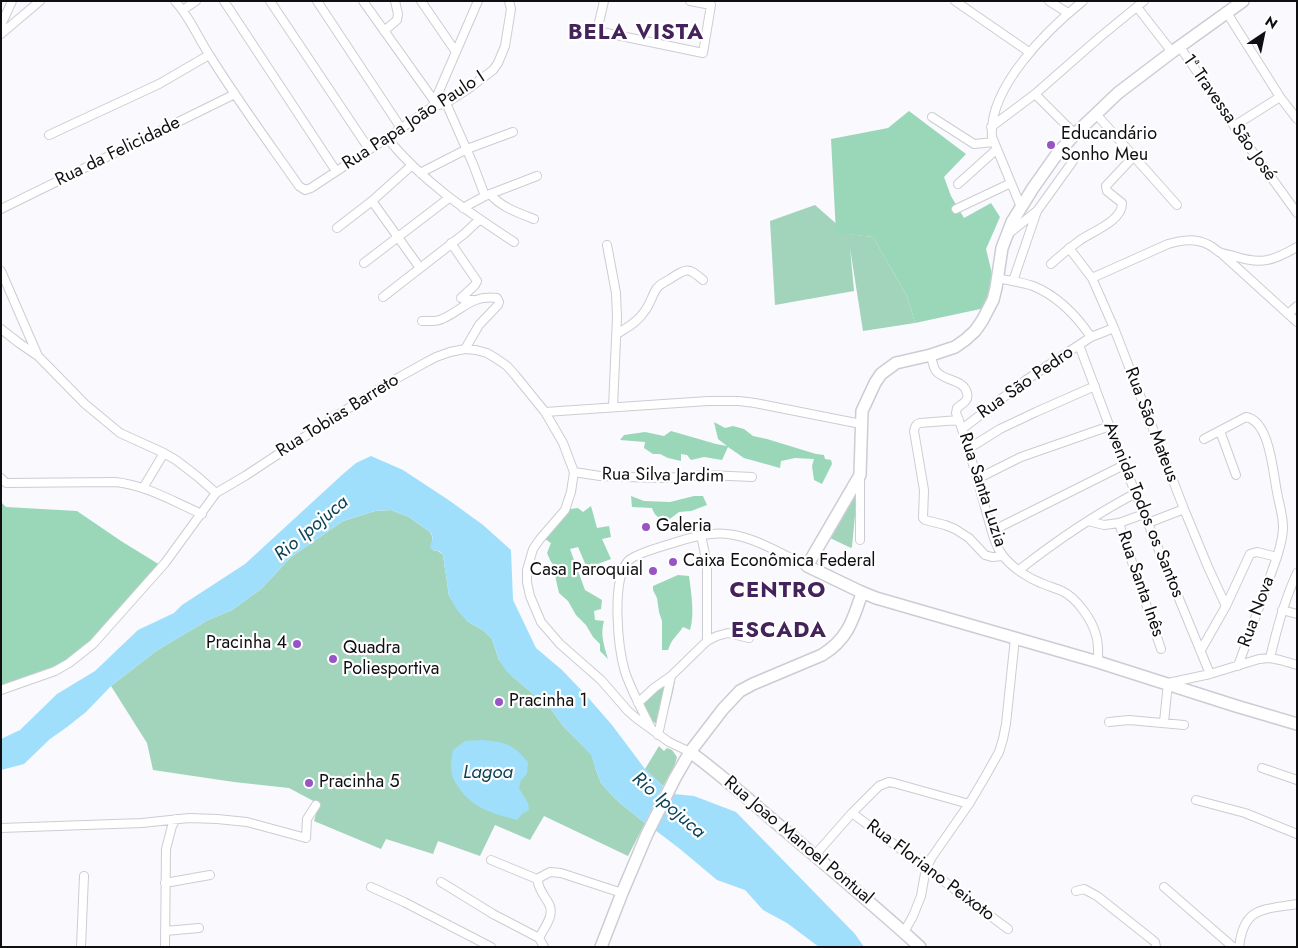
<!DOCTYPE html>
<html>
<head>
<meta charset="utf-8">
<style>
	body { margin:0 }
	#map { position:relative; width:1298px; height:948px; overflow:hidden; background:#f9f9fe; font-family:Jost,sans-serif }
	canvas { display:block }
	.frame { position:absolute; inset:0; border:2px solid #0f0f12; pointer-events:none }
	.north { position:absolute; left:1238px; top:10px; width:50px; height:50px; -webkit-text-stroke:4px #fff; paint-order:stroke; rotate:34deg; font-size:14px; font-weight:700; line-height:20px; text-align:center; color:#0f0f12 }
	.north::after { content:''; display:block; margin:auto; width:18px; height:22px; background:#0f0f12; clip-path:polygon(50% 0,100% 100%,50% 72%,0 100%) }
</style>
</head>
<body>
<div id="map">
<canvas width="1298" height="948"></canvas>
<div class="frame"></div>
<div class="north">N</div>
</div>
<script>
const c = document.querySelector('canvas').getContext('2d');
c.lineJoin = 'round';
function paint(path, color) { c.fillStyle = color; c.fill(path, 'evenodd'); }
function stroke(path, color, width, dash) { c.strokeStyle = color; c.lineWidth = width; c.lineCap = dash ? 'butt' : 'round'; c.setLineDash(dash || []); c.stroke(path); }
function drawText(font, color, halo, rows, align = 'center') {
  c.font = font + ' Jost,sans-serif'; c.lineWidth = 4.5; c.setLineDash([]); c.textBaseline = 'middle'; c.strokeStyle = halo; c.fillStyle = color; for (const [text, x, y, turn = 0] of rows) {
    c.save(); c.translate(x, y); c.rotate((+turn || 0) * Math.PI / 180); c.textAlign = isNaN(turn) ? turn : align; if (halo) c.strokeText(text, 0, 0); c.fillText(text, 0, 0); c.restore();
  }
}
paint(new Path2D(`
	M815,205l33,29 25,3 34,59 8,27 -52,8 -13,-83 4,43 -79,14 -5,-84z
	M856,492l1,2 -5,53 -1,1 -23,-11z
	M391,510l18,7 21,15 2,4v14l6,1 5,4 6,41 18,25 17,10 8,8 7,21 14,17 37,31 14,19 28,28 4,15 5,13 9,10 10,10 25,20 -17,33 -84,-40 -14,24 -35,-15 -15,31 -42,-15 -5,13 -47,-15 -5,10 -67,-28 5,-17 -30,-16 -55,-6 -81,-12 -6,-27 -36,-57 45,-35 52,-31 24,-10 29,-21 30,-32 52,-36 32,-10z
	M677,668c-3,20 -6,40 -16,58l-11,-6 -10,-17z
	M659,746l5,5 3,-3 5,2 5,7c-2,10 -8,20 -14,29l-18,-17z`), '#a1d4ba');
paint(new Path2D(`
	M909,111l57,43 -22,23 7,19 13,22 27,-15 9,14 -14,32 10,41 -11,18 -70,15 -8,-27 -34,-59 -37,-4 -5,-94 57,-11z
	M714,422l11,6 8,-2 11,3 9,7 14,3 49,15 8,1 1,4 6,1 1,4 -10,20 -8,-4 -2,-14 2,-7 -19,-1 -14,3 -1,7 -36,-10 -16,-11 -6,13 -18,-3 -13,3 -4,-5 -6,-1v7l-13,-3 -8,-4h-7l-9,-6 1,-6 -25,-2 4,-5 21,-3 19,4 7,-5 45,13 11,2 -9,-7z
	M631,496l13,5 26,1 24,-6h9l4,9 -16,6 -12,1 -12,9c-8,-3 -12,-4 -15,-13l-20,-1z
	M1,502l5,5 71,4 44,30 39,24 -72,82 -36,26 -51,15z
	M591,506l6,22 12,-2 2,11 -9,2 9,20 -24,9 -9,-21 -8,2 15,41 17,10 -1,9 -7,2 1,9 9,1c-4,13 0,25 4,38l-8,-8v-7l-7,-7 -7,-12 -10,-10 -8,-14 -9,-8 -3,-13 -2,-14 -4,-6 -3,-7 4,-10 -6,-4 25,-30 8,-1 5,4z
	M678,575l11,1c2,16 6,38 1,54l-7,-3c-6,9 -11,11 -15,23h-6v-29l-3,-9 -2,-14 -4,-8v-4z`), '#9ad7b8');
paint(new Path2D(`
	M371,456l32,14 47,31 33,24 28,25 2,50 23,48 26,22 23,24 27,31 33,44 18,17 -18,37 -25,-20 -10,-10 -9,-10 -5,-13 -5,-15 -27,-28 -14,-19 -43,-36 -8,-12 -7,-21 -8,-8 -17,-10 -10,-11 -8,-14 -6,-41 -4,-4 -7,-1 -2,-3c1,-6 5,-9 0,-15l-21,-15 -18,-7 -16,1 -32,10 -52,36 -30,32 -29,21 -24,10 -52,31 -45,35 -25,26 -19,15 -17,12 -26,25 -23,6v-31l19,-9 37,-36 38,-23 43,-41 36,-17 8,-8 63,-41 98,-90 13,-11z
	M481,740c24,2 31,3 47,22l-1,12 -6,6 -2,8 9,15 1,7 -7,4 -5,6c-23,-6 -45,-12 -58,-32 -2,-3 -5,-7 -6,-10 -3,-9 -2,-19 0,-28l12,-9z
	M674,794l20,2 42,16 119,122 9,13h-45l-32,-24 -24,-13 -18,-20 -28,-10 -37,-31 -25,-19z`), '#9fdffc');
const street = new Path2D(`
	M175,1c15,16 23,37 35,55 28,45 59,87 89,130l6,4 6,-2 76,-50 45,-31 14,-4 22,-14 25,-19 5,-7 7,-17 6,-37 -2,-8
	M224,1l112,170
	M270,1l99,148
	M317,1l84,127
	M363,1l72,101
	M421,1l35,51
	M604,1l-7,30 106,22 8,-48 -21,-4
	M955,1l74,51
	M1049,1l19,12
	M1137,7l35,45
	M183,10l13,-9
	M1227,13l53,84 17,22
	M1,25l11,-24
	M384,31l13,-11 1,-6 -3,-13
	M1,34l39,-33
	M1180,47l54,79 63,87
	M1035,94l40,40
	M446,103l27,61 12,32
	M433,105l45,-104
	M1096,114l81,91
	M932,117l42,27 20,-2
	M1234,126l46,-29
	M991,127l44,-33 65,-57 44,-36
	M49,135l110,-51 50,-29
	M387,138c36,44 80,73 127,104
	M420,173l47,-24 46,-17
	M958,184l39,-35
	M490,194c11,13 28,19 44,25
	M372,201l48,67
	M1021,207l-29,-70c-4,-49 55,-107 91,-136
	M463,208l22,-12 52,-20
	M1,209l234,-115
	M956,209l55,-26
	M337,228l35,-27 39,-35
	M1008,234l29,-23 36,-50
	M451,243l26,38 -2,4 -14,13 2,1 10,1
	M607,245l9,48 1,24 -4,90
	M1069,248l23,30 22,50 70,181 24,58 18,39
	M1221,253l76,69
	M364,263l85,-65
	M1051,264c9,-8 18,-16 28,-23 12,-9 44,-20 43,-38l-15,-12 -1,-5 28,-30
	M1,271l37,85 47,48 35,29 44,20 12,7 22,17 18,16
	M998,278c11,3 24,4 35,8 25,10 43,29 58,51
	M1092,278l76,-34c14,-4 27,-6 41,1 4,2 7,5 10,7 5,2 10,3 15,4 27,9 39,5 63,-9
	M1013,281l24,-70
	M383,297l81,-63 15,-14
	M1288,314l9,-8
	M422,321c7,0 14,1 20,-2 21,-9 28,-24 55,-21l2,4 -1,3 -19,20 -14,24
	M1,329l18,14 19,13
	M617,334c9,-6 21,-12 27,-22 6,-7 8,-17 13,-24 3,-4 8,-6 13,-9 17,-11 18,-12 33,1
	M1079,345l45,120 86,209
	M931,355c1,5 2,12 5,16 7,10 28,8 31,22 2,8 -4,10 -10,15l-1,5c12,30 20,63 29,94 5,16 8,37 19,50 9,11 24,21 37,26 7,3 14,5 21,8 15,7 30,29 34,44 3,9 2,18 2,27
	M545,412l163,-11h31l16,2 106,21
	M959,420l-39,3c-4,1 -5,3 -6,8l10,59 -1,28 2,2 20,5 10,4 14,9 16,17 7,2 11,-1
	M962,429l64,-49 65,-43 23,-9
	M1220,431l16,44
	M1204,439l42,-22c24,4 27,56 31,75 2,12 6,23 6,35 0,11 -3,20 -6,30l-39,109
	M968,449l32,-20 36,-17 59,-26
	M574,472l26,4 26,1 37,1 45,-3 44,2
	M1,478l5,5 109,-1c31,3 59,20 87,32
	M977,479l44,-22 89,-31
	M143,488l21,-35
	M1088,521l16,4 15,-2 42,126
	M1119,523l25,-9
	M1148,523l36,-14
	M992,531l132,-66
	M701,535l6,29v77
	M860,540v-63
	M1019,570c37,-29 75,-55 117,-77
	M1282,610l15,4
	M1201,650l25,-44 24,-52 7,-2 20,5
	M1270,658c7,-29 14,-57 27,-85
	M1,690l54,-19 14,-8 24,-19 72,-81 51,-70 29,-17 88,-58 54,-34 34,-19 15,-8 14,-5 15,-3 11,1 11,3 10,6 10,7 8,9 30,37 18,31 11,29 -3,20 -6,18 -25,29 -7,10 -6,21v12l3,14 11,26 19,22 41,36 27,31 8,7 33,24 21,10
	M638,703l16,-15 17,-12
	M1109,722l20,-2 55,5
	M1164,722l4,-39 42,-9 49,-15 11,-1 10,2 17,5
	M651,728c-9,-18 -19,-36 -26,-56 -7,-24 -14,-91 3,-111 7,-7 32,-14 42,-17 13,-4 27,-9 41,-10 34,-4 66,18 96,32
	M658,735l13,-59 36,-35 10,-5 11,-3 21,5
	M1262,768l35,12
	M1196,800l49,13 52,21
	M852,813l156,116
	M1,828l141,-5 47,-5 28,1 30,3 59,16 1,-19 9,-14
	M815,855l37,-42 27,-27 10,-4 5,1 75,21
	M491,860l46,19 13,-7 11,1 61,20
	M537,879c3,14 6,14 12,25 6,11 -5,24 -10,34
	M441,882l52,32 46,24
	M165,883l45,-8
	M371,887l33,15 87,45
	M1164,887l69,60
	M1076,891l8,-2 13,7 53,42 5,4 1,5
	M165,931l34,-3
	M904,932l9,-16 8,-20 5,-28 6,-11 37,-53 16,-27 14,-25 4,-13 3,-15 9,-86
	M539,938l5,9
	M81,947l3,-71
	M165,947l1,-98 6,-23 4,-7
	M1239,947c5,-41 24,-37 58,-43`);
const secondary = new Path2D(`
	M1243,1l-71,51 -54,41 -43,41 -18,20 -24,34 -21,34 -10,26 -6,40 -3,12 -11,21 -7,10 -10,9 -10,7 -24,8 -35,8 -15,11 -6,9 -13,28 -2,64 -53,91 52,25 17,7 222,64 138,44 61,18
	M690,752c32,23 61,50 91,75 47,40 94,79 139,120
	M601,947l21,-54 25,-59 28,-56 15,-26 33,-43 17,-18 13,-7 69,-29c26,-16 31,-35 40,-62`);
stroke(street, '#ccccd4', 10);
stroke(secondary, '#ccccd4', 14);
stroke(street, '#fff', 8);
stroke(secondary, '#fff', 11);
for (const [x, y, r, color] of [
	[1051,145,5,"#9853c7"],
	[646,527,5,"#9853c7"],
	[673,562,5,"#9853c7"],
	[653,571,5,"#9853c7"],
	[297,644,5,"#9853c7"],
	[333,659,5,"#9853c7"],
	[499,702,5,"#9853c7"],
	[309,783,5,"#9853c7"]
]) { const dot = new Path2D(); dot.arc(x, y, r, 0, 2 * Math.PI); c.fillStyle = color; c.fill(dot); stroke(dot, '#fff', 2); }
drawText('18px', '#0f0f12', '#fff', [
	["1ª Travessa São José",1229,118,55],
	["Rua Papa João Paulo I",414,121,-33],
	["Rua da Felicidade",118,152,-26],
	["Rua São Pedro",1026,383,-35],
	["Rua Tobias Barreto",338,416,-32],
	["Rua São Mateus",1151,425,69],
	["Rua Silva Jardim",663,476,1],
	["Rua Santa Luzia",982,490,72],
	["Avenida Todos os Santos",1143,510,68],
	["Rua Santa Inês",1140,584,71],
	["Rua Nova",1257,612,-70],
	["Rua Joao Manoel Pontual",798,841,40],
	["Rua Floriano Peixoto",930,871,37]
]);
drawText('18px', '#0f0f12', '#fff', [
	["Educandário",1061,135],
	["Sonho Meu",1061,156],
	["Galeria",656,527],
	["Caixa Econômica Federal",683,562],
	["Casa Paroquial",643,571,"right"],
	["Pracinha 4",287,644,"right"],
	["Quadra",343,649],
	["Poliesportiva",343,670],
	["Pracinha 1",509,702],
	["Pracinha 5",319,783]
], 'left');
drawText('italic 19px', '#0c4357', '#fff', [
	["Rio Ipojuca",312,529,-40],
	["Lagoa",488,773],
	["Rio Ipojuca",668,806,41]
]);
c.letterSpacing = '1px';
drawText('bold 22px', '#44225a', '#fff', [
	["BELA VISTA",636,34],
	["CENTRO",778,592],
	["ESCADA",779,632]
]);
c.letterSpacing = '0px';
</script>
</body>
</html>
